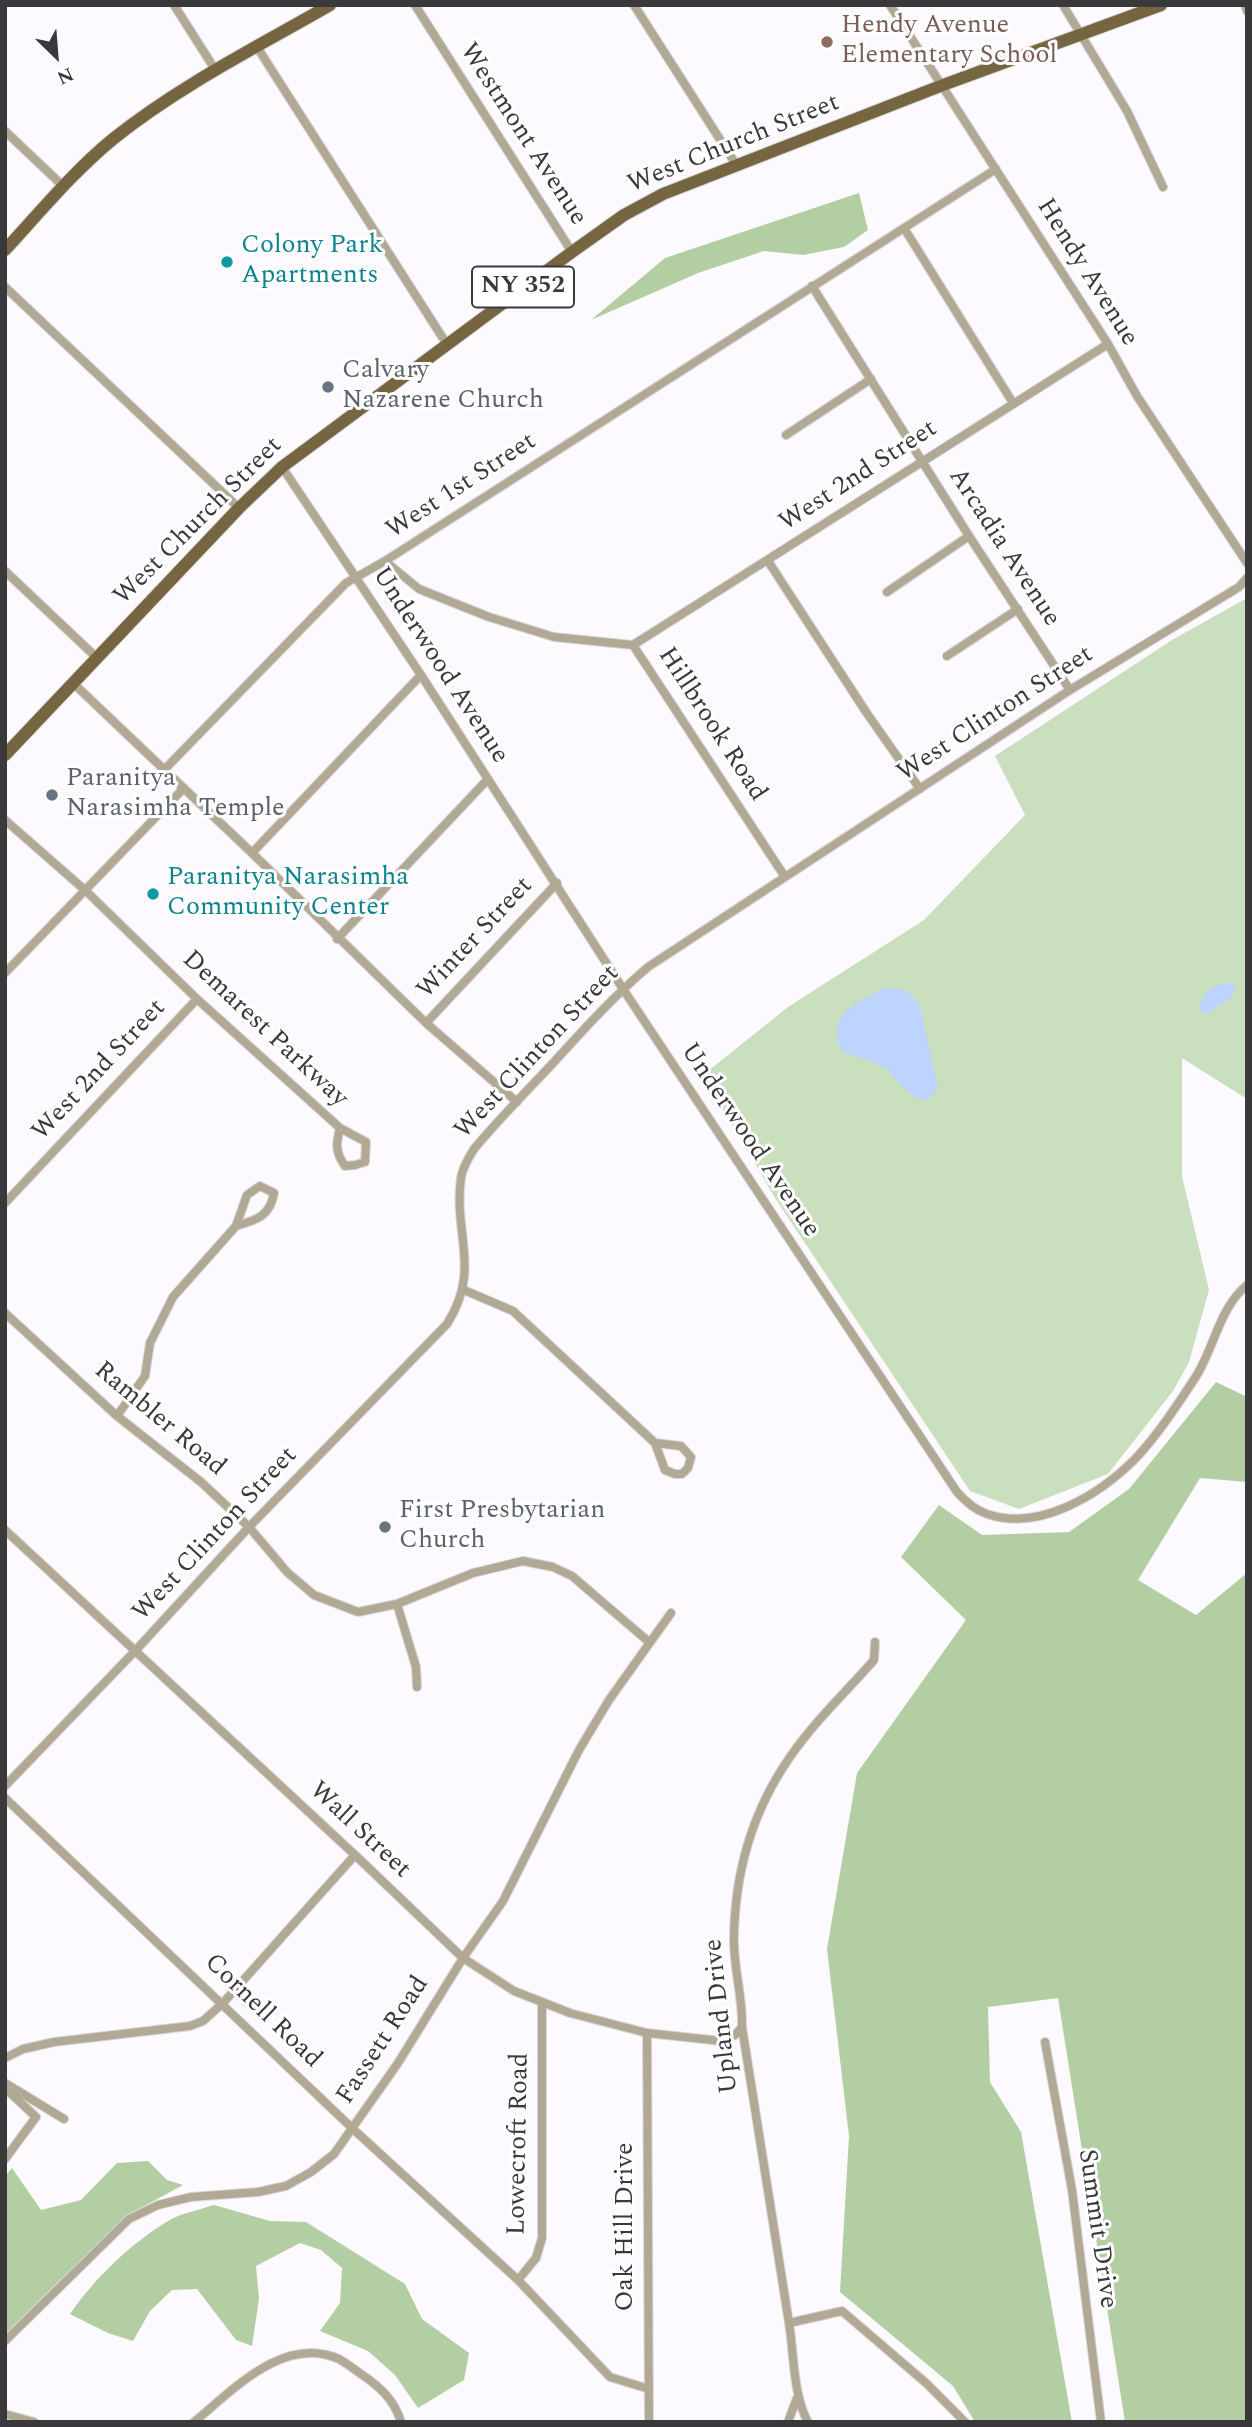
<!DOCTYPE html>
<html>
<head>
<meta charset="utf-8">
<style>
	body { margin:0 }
	#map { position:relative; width:1252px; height:2427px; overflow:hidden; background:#fcfafe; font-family:Spectral,serif }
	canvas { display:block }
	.frame { position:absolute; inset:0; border:7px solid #39383b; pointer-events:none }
	.north { position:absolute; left:21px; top:21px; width:70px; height:70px; -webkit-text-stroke:5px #fff; paint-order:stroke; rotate:155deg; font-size:19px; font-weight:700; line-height:28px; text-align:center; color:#39383b }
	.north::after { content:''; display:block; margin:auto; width:24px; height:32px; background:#39383b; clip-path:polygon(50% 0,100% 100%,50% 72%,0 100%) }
</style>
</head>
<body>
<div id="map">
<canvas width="1252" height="2427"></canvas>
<div class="frame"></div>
<div class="north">N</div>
</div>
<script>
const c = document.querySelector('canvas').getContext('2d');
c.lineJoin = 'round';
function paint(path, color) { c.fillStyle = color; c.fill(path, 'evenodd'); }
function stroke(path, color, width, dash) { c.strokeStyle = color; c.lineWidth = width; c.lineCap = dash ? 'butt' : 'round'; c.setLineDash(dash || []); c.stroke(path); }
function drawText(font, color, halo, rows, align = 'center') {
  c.font = font + ' Spectral,serif'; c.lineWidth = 6; c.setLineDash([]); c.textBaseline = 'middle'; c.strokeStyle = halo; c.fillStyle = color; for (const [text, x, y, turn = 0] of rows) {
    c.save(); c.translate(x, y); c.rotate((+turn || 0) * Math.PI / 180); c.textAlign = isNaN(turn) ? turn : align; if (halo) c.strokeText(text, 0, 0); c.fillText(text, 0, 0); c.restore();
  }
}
paint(new Path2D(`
	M1247,598v501l-65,-41v118l27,114 -20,72 -16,29 -65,83 -89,35 -49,-18 -195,-293 -72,-123 85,-68 136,-87 101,-105 -30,-59 177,-116z`), '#c9dfbd');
paint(new Path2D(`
	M859,193l9,37 -24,17 -41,8 -39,-4 -66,22 -107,47 74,-62z
	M1216,1382l31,15v85l-47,-4 -62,102 58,35 51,-42v849h-122l-67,-424 -70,9 2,75 31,50 51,290h-97l-22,-36 -113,-94 9,-156 -22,-187 30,-176 109,-153 -65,-63 38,-52 43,30 87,-3 60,-43z
	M148,2161l19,19 16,5 -57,31 -121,120v-160l7,-8 29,42 40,-10 36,-37z
	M214,2205l56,16 36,1 99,62 17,35 47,34 -5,27 -46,28 -23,-33 -27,-24 -48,-20 20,-28 2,-35 -21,-18 -21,-7 -44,23 3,33 -7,47 -16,-6 -39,-51 -25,1 -22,21 -17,30 -25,-8 -38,-19c25,-36 60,-70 98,-93 13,-8 31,-11 46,-16z`), '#b3cea3');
paint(new Path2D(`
	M1231,982l4,7 -3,8 -6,5 -9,4 -9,8h-5l-4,-8c6,-16 16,-21 32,-24z
	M886,988l20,2 13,13 19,84 -10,13c-22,0 -28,-21 -43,-32 -11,-8 -30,-11 -42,-16 -2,-5 -6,-11 -6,-16 -4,-26 31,-39 49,-48z`), '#bdd4ff');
const street = new Path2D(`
	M174,5l42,66
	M415,5l157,247
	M634,5l103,161
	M890,5l218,339 29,52 110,167
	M1063,5l64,106 36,76
	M1245,5l2,6
	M257,47l189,296
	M5,131l58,55
	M904,228l109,175
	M812,286l157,250 101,154
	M5,287l234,221
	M786,435l85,-56
	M282,467l139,208 202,314 334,503c8,9 18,18 30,22 52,18 112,-19 148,-55 22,-23 43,-55 60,-81 19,-29 24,-70 52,-93
	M385,561l34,28 70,28 65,20 79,8 152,232
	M768,561l98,151 54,77
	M5,571l91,86
	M887,592l82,-56
	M633,645l475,-301
	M947,656l71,-47
	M73,683l179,170 174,170 91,79
	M163,771l183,-188 39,-22 611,-392
	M5,820l81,71 111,108 143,129
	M252,853l169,-178
	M337,939l151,-160
	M5,973l178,-184
	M426,1023l131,-140
	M340,1128l26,14 -1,20 -10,3 -10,1c-10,-14 -9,-22 -5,-38z
	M260,1186l14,7c-4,23 -17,27 -38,33l11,-31z
	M5,1203l192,-204
	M464,1290l49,21 142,132
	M5,1313l112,103 84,66 48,45 38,45 27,23 44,17 39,-8 76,-31 50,-12 30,6 19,9 77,66
	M117,1416l28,-40 5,-33 23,-46 63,-71
	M655,1443l26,3 10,11 -3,11 -6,6h-7l-10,-4z
	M5,1530l350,325 108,103 51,33 56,22 77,20 74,8 14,-6 7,-8
	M397,1604l19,63 1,20
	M5,1786l131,-136 113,-123 198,-203c35,-55 6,-90 14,-146 1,-9 8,-21 13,-29 25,-30 53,-58 80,-87 30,-33 60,-66 94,-95l422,-277 169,-103 8,-9
	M5,1798l347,330 166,152 92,97 39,12
	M647,2033l2,389
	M1045,2042l27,148 29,232
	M5,2058l18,-9 31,-7 136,-16 13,-5 20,-18 132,-148
	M5,2083l59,36
	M5,2088l31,29 -31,42
	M518,2280l18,-22 6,-20v-236
	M789,2323l53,-12 84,72 39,39
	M5,2341l124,-122 29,-14 33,-8 67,-5 28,-6 25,-14 23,-18 64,-91 65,-105 40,-57 76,-151 30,-50 62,-87
	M5,2414l29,8
	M194,2422c38,-31 90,-88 145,-63 7,4 15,10 22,15 19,13 33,25 40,48
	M788,2422l9,-24
	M808,2422c-15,-26 -14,-69 -19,-99l-47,-296c1,-31 -9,-60 -8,-90 1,-65 19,-127 56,-180 24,-35 56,-65 84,-97l1,-18`);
const primary = new Path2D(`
	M5,250c35,-38 68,-78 108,-111 66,-53 144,-92 217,-134
	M5,755l234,-247 43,-41 290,-215 52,-37 39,-21 280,-109 218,-80`);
stroke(street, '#d9d7db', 10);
stroke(primary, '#d9d7db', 14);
stroke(street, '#b2a995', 8);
stroke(primary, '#756541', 12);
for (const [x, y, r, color] of [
	[827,42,7,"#8d6e63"],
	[227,262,7,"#0f9aa8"],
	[328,387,7,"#6b7280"],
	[52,795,7,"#6b7280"],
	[153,894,7,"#0f9aa8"],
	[385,1527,7,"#6b7280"]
]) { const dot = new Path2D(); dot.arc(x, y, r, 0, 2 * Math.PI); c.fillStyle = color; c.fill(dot); stroke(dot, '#fff', 2.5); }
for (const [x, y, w] of [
	[523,287,102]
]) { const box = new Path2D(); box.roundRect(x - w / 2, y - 20.5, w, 41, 5); c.fillStyle = '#fff'; c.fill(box); stroke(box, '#39383b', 2); }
drawText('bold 24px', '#39383b', null, [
	["NY 352",523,287]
]);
drawText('26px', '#785e54', '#fff', [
	["Hendy Avenue",841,27],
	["Elementary School",841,57]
], 'left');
drawText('26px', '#39383b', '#fff', [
	["Westmont Avenue",522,135,57],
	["West Church Street",734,145,-22],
	["Hendy Avenue",1086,273,58],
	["West 2nd Street",859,477,-33],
	["West 1st Street",462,487,-33],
	["West Church Street",199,522,-45],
	["Arcadia Avenue",1003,548,57],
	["Underwood Avenue",439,666,57],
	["West Clinton Street",996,715,-33],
	["Hillbrook Road",711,725,57],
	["Winter Street",476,939,-47],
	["Demarest Parkway",264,1030,43],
	["West Clinton Street",538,1053,-47],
	["West 2nd Street",100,1071,-47],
	["Underwood Avenue",749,1141,56],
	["Rambler Road",159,1420,40],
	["West Clinton Street",216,1535,-47],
	["Wall Street",359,1831,43],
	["Cornell Road",262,2012,44],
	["Upland Drive",723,2016,-96],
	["Fassett Road",384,2041,-57],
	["Lowecroft Road",520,2144,-89],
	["Oak Hill Drive",627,2227,-90],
	["Summit Drive",1096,2229,82]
]);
drawText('26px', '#0d838f', '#fff', [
	["Colony Park",241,247],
	["Apartments",241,277],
	["Paranitya Narasimha",167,879],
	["Community Center",167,909]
], 'left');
drawText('26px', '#5b616d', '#fff', [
	["Calvary",342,372],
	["Nazarene Church",342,402],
	["Paranitya",66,780],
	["Narasimha Temple",66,810],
	["First Presbytarian",399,1512],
	["Church",399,1542]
], 'left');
</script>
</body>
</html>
